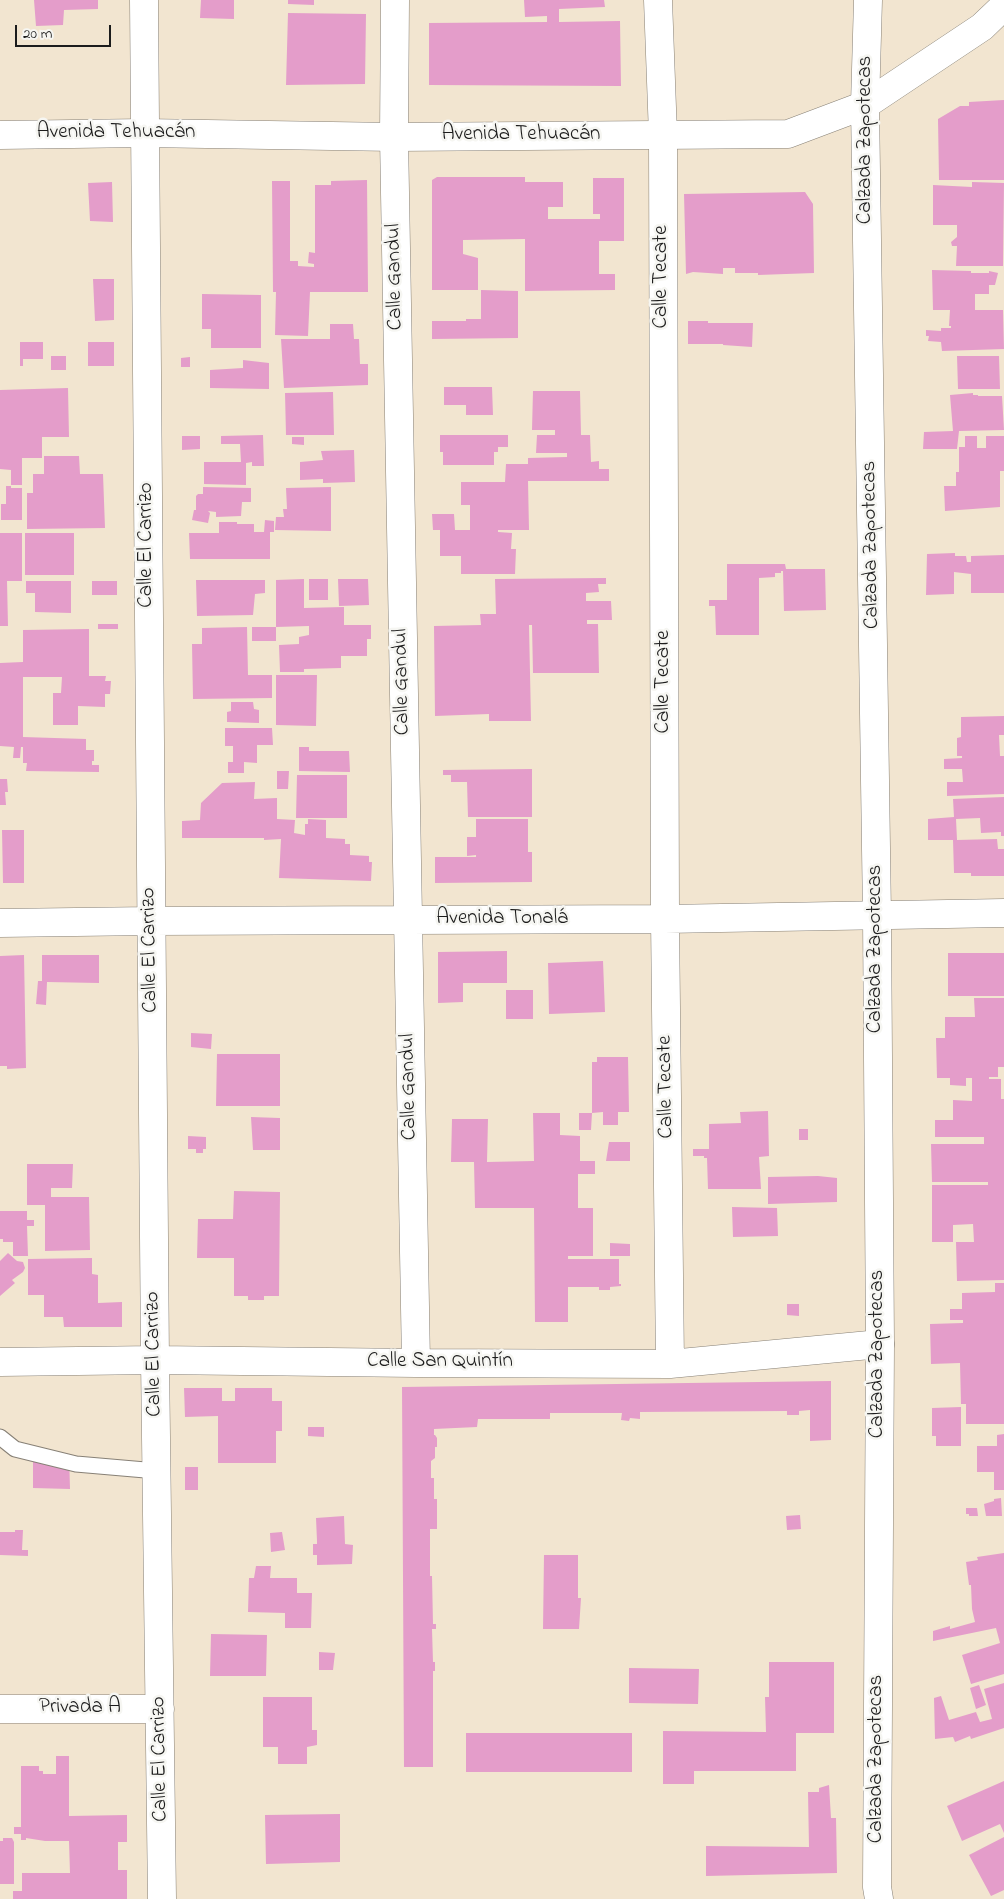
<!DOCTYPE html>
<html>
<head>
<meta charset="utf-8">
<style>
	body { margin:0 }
	#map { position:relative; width:1004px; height:1899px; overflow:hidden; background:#f2e5d0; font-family:"Indie Flower",sans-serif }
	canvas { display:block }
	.scale { position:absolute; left:15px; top:25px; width:96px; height:22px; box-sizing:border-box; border:2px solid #1c1c1c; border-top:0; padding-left:6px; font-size:15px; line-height:18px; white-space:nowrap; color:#1c1c1c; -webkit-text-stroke:4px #f6f6f2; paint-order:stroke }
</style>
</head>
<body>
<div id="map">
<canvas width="1004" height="1899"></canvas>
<div class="scale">20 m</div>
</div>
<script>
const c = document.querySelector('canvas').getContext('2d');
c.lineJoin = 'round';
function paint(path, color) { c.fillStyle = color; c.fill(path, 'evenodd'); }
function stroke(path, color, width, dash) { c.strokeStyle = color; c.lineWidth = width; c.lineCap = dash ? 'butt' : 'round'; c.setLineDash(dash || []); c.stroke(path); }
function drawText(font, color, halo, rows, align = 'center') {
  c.font = font + ' "Indie Flower",sans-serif'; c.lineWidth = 5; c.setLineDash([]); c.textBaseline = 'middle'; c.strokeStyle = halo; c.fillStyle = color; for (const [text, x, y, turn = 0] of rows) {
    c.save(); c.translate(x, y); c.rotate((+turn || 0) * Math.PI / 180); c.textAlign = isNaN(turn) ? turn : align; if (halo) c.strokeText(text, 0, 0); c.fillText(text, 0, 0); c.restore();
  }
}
paint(new Path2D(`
	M34,0h64v9l-34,1 -1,15 -27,1z
	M201,0h33v19l-34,-1z
	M288,0h26v5l-26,-1z
	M524,0h80l1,7 -46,2v13l61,-1 1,65 -192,-1v-62l118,-1v-6l-22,1z
	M288,13l78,1 -1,70 -79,1z
	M1004,100v80h-65l-1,-61 22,-13h9v-4z
	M437,177h88v5h38v25h-15v12h52v-5h-7v-36h31v63h-25v33h16v16l-90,1v-52l-62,1v14l15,4v32h-46v-110z
	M367,180l1,112h-58l-2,44 -33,-1 1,-43h-3l-1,-111h18v80h8v5l16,1v-3l-6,-1 1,-11 6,1v-68h16v-4z
	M112,182l1,40 -23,-1 -2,-38z
	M972,182l32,1 -1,83h-47l1,-20h-5l-1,-4 6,-5v-12h-24v-40l39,2z
	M805,192l8,12 1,69 -56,2v-2h-23v-5h-12v6l-30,-2 -7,2 -2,-80z
	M932,270l39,1v2h18v-2l9,2 -3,12h-6v9h-14v16h28l1,39 -62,2 -1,-9 -13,-1 1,-5h-3v-6l15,1v-3h10v-2h-2l1,-16h-17z
	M93,279h21v41l-19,1z
	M481,290l37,1v47l-86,1v-18h34v-2h15z
	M202,294l59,1v53h-50v-19h-9z
	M688,321h20v2h45l-1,24 -29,-2v-1h-35z
	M330,324h23l1,15h5l1,25h8v21l-84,3 -3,-49h49z
	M20,342h23v17h-20v7h-3z
	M88,342h26v24h-26z
	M51,356h15v14h-15z
	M957,356h42l1,33h-42z
	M190,357v10h-9v-9z
	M243,360l26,3v26l-59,-1v-18l33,-2z
	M444,387h48l1,28h-27v-10h-22z
	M68,388l1,49h-27v21h-20v27h-11v-15l-11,-1v-79z
	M533,391h47l1,44h9l1,27 8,-1v8h10v12h-81l1,49h-31v2l14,1 -1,16h5l-1,25h-54v-18h-21v-26h-7l-1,-16h22l1,16h15v-25h-9v-23h44l1,-18h22v-6l39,-1v-4h-31l1,-18h18v-5h-23z
	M333,392l1,43h-48l-1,-42z
	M973,393v2h5v1h24l2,34 -45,1 -2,18h-34l1,-17 29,-1 -3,-36z
	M263,435l1,31h-12v-4l-6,1v22l-42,-1v-22h37l-1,-18h-19v-8z
	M440,435h68v12h-10v5h-4v13h-51v-13h-3z
	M182,436h18v13l-18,1z
	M965,436h12v12h9v-12h18v35h-4v36l-55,4 -1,-25h12v-14h3v-25h6z
	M292,437h12v8l-12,-1z
	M354,450l1,32 -32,1v-4l-23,1v-18l23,-2 -2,-9z
	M44,456h35l1,18h23l2,54 -78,1v-36h6v-19h11z
	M6,486h5v2h11v32h-21v-16h5z
	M203,487l48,1v14h-9l-1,14 -25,1v-5l-8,-1 2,2 -2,10 -16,-3 2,-10h2v-14l2,-2h5z
	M331,487v44l-56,-1 1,-13h8l-1,-8h4l-1,-21z
	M265,520l9,1v11h-4v27h-80l-1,-26h30v-11h18v2h17v8h10z
	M0,533h22v48h-15l1,45h-8z
	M25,533h49v42h-49z
	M955,553v3h11l1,6h4v-6l33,-1v38h-33v-19l-17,-2v22l-28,1 1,-41z
	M727,564h58l1,5h39l1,41 -42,1 -1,-40h-2v2h-6v4l-16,1v57h-43l-1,-29h-6v-6h18z
	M606,578v6h-8l1,8 -13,1v8h25l1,19h-25v4h11l1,49h-66l-1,-48h-3l2,96h-42v-7l-54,2 -1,-90 47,-1 -1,-11h16l-1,-35z
	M304,579v29l40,-1v18h27v14h-4v17h-26v12l-37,1v3h-24l-1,-27 20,-1v-7l10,-2v-9l-33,1v-47z
	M309,579h19v21h-19z
	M338,579h30l1,26 -30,1z
	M196,580h69v13l-10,1 -2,21 -56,1z
	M26,581h45v32l-36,-1v-19h-9z
	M92,581h25v14h-25z
	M98,624h20v5h-20z
	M247,627l1,48h24v23l-79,1 -1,-55h10v-16z
	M252,627h24v14h-24z
	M89,629v47h17l-1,5h6l-1,13h-5v13l-27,-1v19h-25v-32h8l1,-16h-39v60l63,2v11h8v11h-2v4h7v7l-73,-1 1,-8h-4v-16h-2l-1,11h-7l1,-11 -14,-1v-83l23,-1v-32z
	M276,675h41l-1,51 -40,-1z
	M231,702h22l1,7 5,1v13l-32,-1v-10l4,-1z
	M1004,716v19h-5l1,21h4v38l-57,2v-14h16l-1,-13h-18v-10l18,-1v-2h-5v-18l4,-1v-20z
	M225,728h47l1,17h-16v18l-13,-1v11h-16v-11h5v-16h-8z
	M299,747h10v4h40l1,21 -51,-1z
	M532,769v48h-64l-1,-35h-16v-7h-8v-5z
	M277,771h12l-1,18h-11z
	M297,775h50v43h-51z
	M0,779h7l1,13h-3l1,13h-6z
	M255,782l-1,17 23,-1v21l18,1 -1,13 11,2v-11h3v-5l18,1v18l19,1v5h5v11l19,1v6h3l-1,19 -92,-3 2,-39 -17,1v-2h-82v-17l18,-1 1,-17 21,-20z
	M1004,797v39h-3v-4l-20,1 -1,-15 -24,1 1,21 40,-1 1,10h6v27h-33v-3h-17l-1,-33h-25v-21l26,-2 -1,-18z
	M476,819h52v33h4v30l-97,1v-26h41v-2l-9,1v-19h9z
	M2,830h22v53h-21z
	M507,951v32h-44v19l-25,1v-51z
	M948,953h56v43h-56z
	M24,955l2,113 -19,1v-3h-7v-110z
	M42,955h57v28l-52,-1 -1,23 -10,-1 2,-23h4z
	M603,961l2,51 -56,2 -1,-51z
	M506,990h27v29h-27z
	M974,998h30v69h-6v10h-9v2h12v20h3v181l-47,1 -1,-39h18l-1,-18 -20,1v17h-21v-57h56v-3h-56l-1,-38h53v-7h-49v-17h18v-20l19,1v-23h-6v8l-16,-1v-7h-13l-1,-40h9v-21h30z
	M191,1033l21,1 -1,15 -20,-2z
	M217,1054h63v52h-64z
	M597,1057h31l1,55h-11v13h-15v-13l-11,1v-51h5z
	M768,1111l1,45 -10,1 2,32h-53l-1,-31h-3v-2h-11v-7h16v-25l32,-1 -1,-11z
	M533,1113h27v22l20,1v25h15v13h-17v34h15v48h-25v3h51v25h2v2l-11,1v3h-11v-3h-31v35h-33l-1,-114h-59l-1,-46h-23l1,-43h36l-1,43 47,-1z
	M579,1113h13l-1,17h-12z
	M251,1117l29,1v32h-27z
	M799,1129h9v11h-9z
	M188,1136l18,1v12h-3v4h-7v-4h-8z
	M609,1142h21v19h-24z
	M27,1164h46l-1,24h-21v9h38l1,53 -45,1v-46h-18z
	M818,1176l19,2v24l-69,2v-27z
	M234,1191l46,1 -1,104h-15v4h-16v-4h-14v-38h-37l1,-39h35z
	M732,1207l45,1 1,28 -45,1z
	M0,1211h27v9h7v6h-7l1,30h-15v-14h-10v-3h-3z
	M610,1243l20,1v12h-20z
	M8,1253l9,8 6,1 2,6 -2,4 -11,8 3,3 -15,13v-35z
	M92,1258v16l6,1v28l24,-1v25h-58l-1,-10h-19v-22h-16v-36z
	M995,1283h9v141h-38v-20h-5l-1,-41 -29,1 -1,-40 33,-1v-3h-13v-11h12v-16l33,-1z
	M787,1304h12v12l-12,-1z
	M831,1381v59l-21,1v-31l-11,1v4h-12v-4l-147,1v7l-10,-1 -1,3 -8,-1 1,-7h-72v6h-72l-1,8 -43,2v6h1l2,3v9h-2v11l-4,3v17h3v21h3v30h-7v47h2l1,48h3v5h-4l1,33h2v9h-2v96h-29l-2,-380z
	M184,1388h38v13h13v-13h37v13h10v30h-6v32h-58v-47l-33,1z
	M961,1407v39h-25v-10h-4v-28z
	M308,1427h16v10l-16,-1z
	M1004,1434v56h-10v-18h-17v-26h20v-11z
	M33,1452l36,2 1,35 -37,-1z
	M185,1467h13v23h-13z
	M1001,1498l1,18h-16l-2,-12 10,-3v-2z
	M966,1508h11l1,8h-9v-2h-3z
	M800,1515l1,14 -14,1 -1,-14z
	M344,1516l1,28 8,1 -1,19 -35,1v-10h-4v-11h4v-3l-1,-23z
	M15,1530h8l-1,20h6v6l-28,-1v-23h15z
	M282,1532l3,18 -14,2 -1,-19z
	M1004,1553v121l-33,10 -9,-29 38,-12 -4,-15 -63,13v-10l17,-5v3l25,-7 -3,-13 -1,-24h-2l-3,-23 12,-2 -1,-3z
	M544,1555h34v43h3l-2,31h-36z
	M256,1566h15l-1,12h27v15h15l-1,35h-26v-15l-37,-1 1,-34h5z
	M211,1634l56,1 -1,41h-56z
	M319,1652l16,1 -2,17h-14z
	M769,1662h65v71h-38v38h-102v13h-31v-53l103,1 -1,-35h4z
	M629,1668l70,1 -1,35 -69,-1z
	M1004,1683v45l-33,11 -1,-3 -15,6 -2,-5 -18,2 -1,-41 7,-2 8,24 27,-8 4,10 12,-3 -8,-30z
	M979,1685l7,20 -10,4 -6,-21z
	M263,1697h49v33h5v15l-10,2v17h-29v-17h-15z
	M466,1733h166v39h-166z
	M56,1756h13v60l58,-1v27h-9v28h9v29h-114v-8h9v-18h48l-1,-32h-24l-19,-3v2h-5v-6h-7v-7h7v-61h18v5h4v3h13z
	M1004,1781v52l-4,-9 -38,17 -15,-35z
	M829,1785l2,33h5l1,55 -131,3v-30l103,1 -1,-55h11v-4z
	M340,1814v48l-74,2 -1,-49z
	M1004,1837v53l-13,6 -22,-41z
	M3,1838h9l2,4v42h-14v-43h3z`), '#e49dca');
const service = new Path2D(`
	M0,1437l15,12 61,15 81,7`);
const minor = new Path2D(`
	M144,0l11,1360 7,539
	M395,0l-1,137 22,1226
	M658,0l5,135 2,784 5,445
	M865,105l3,-105
	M0,923l151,-2 514,-2 339,-6
	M0,1362l155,-2 261,3 254,1 210,-20
	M0,1709h160`);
const tertiary = new Path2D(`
	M865,105l12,810 3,429 -3,543 2,12
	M0,135l144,-2 250,4 394,-3 77,-29 117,-78 22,-21`);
stroke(service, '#878076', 17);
stroke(minor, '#878076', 29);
stroke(tertiary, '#878076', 29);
stroke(service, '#fff', 15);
stroke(minor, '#fff', 28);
stroke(tertiary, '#fff', 28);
drawText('21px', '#1c1c1c', '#f6f6f2', [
	["Avenida Tehuacán",116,134],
	["Avenida Tehuacán",521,136],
	["Calzada Zapotecas",867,140,-90],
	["Calle Gandul",396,277,-91],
	["Calle Tecate",663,277,-90],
	["Calle El Carrizo",148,545,-90],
	["Calzada Zapotecas",872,545,-91],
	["Calle Gandul",403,682,-91],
	["Calle Tecate",665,682,-90],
	["Avenida Tonalá",502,920],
	["Calzada Zapotecas",877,949,-90],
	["Calle El Carrizo",151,950,-91],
	["Calle Gandul",410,1087,-91],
	["Calle Tecate",667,1087,-91],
	["Calle El Carrizo",155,1354,-91],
	["Calzada Zapotecas",879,1354,-90],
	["Calle San Quintín",440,1363],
	["Privada A",80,1709],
	["Calle El Carrizo",161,1759,-91],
	["Calzada Zapotecas",878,1759,-90]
]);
</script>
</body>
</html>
